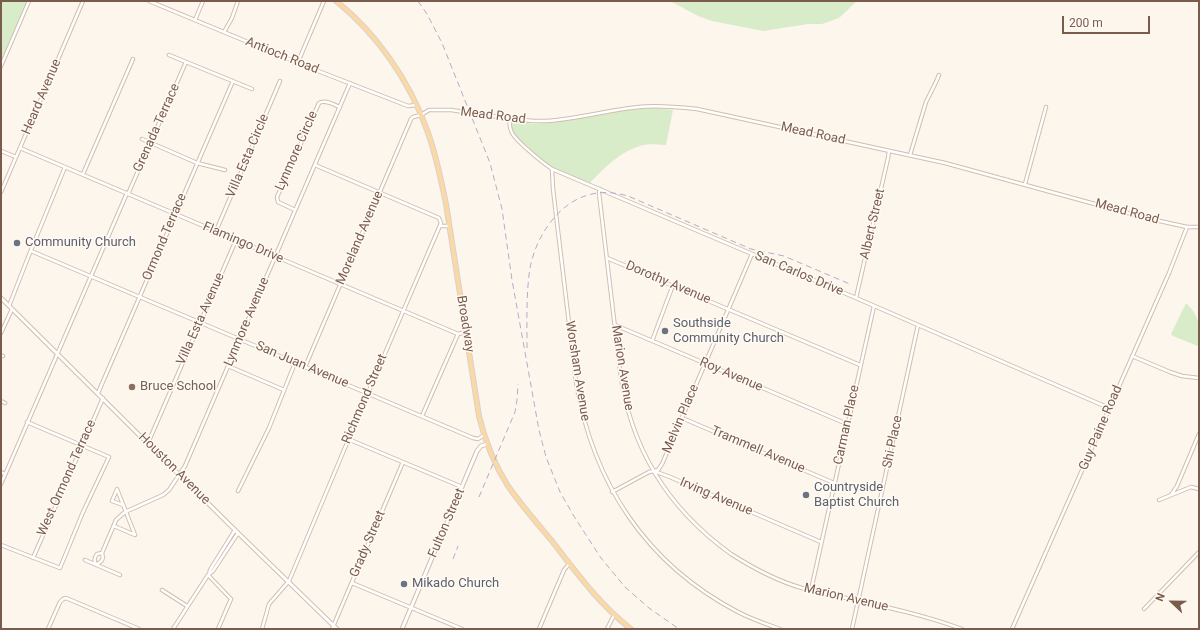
<!DOCTYPE html>
<html>
<head>
<meta charset="utf-8">
<style>
	body { margin:0 }
	#map { position:relative; width:1200px; height:630px; overflow:hidden; background:#fdf6ec; font-family:Roboto,sans-serif }
	canvas { display:block }
	.frame { position:absolute; inset:0; border:2px solid #7a5c4d; pointer-events:none }
	.north { position:absolute; left:1152px; top:582px; width:40px; height:40px; -webkit-text-stroke:3px #fffaf3; paint-order:stroke; rotate:292deg; font-size:11px; font-weight:700; line-height:16px; text-align:center; color:#7a5c4d }
	.north::after { content:''; display:block; margin:auto; width:14px; height:18px; background:#7a5c4d; clip-path:polygon(50% 0,100% 100%,50% 72%,0 100%) }
	.scale { position:absolute; left:1062px; top:16px; width:88px; height:18px; box-sizing:border-box; border:2px solid #7a5c4d; border-top:0; padding-left:5px; font-size:12px; line-height:14px; white-space:nowrap; color:#7a5c4d; -webkit-text-stroke:3px #fffaf3; paint-order:stroke }
</style>
</head>
<body>
<div id="map">
<canvas width="1200" height="630"></canvas>
<div class="frame"></div>
<div class="north">N</div>
<div class="scale">200 m</div>
</div>
<script>
const c = document.querySelector('canvas').getContext('2d');
c.lineJoin = 'round';
function paint(path, color) { c.fillStyle = color; c.fill(path, 'evenodd'); }
function stroke(path, color, width, dash) { c.strokeStyle = color; c.lineWidth = width; c.lineCap = dash ? 'butt' : 'round'; c.setLineDash(dash || []); c.stroke(path); }
function drawText(font, color, halo, rows, align = 'center') {
  c.font = font + ' Roboto,sans-serif'; c.lineWidth = 3; c.setLineDash([]); c.textBaseline = 'middle'; c.strokeStyle = halo; c.fillStyle = color; for (const [text, x, y, turn = 0] of rows) {
    c.save(); c.translate(x, y); c.rotate((+turn || 0) * Math.PI / 180); c.textAlign = isNaN(turn) ? turn : align; if (halo) c.strokeText(text, 0, 0); c.fillText(text, 0, 0); c.restore();
  }
}
paint(new Path2D(`
	M1,1h26l-26,63z
	M670,1h187l-18,17 -17,6h-14l-45,7 -51,-10 -14,-5z
	M656,108l17,2 -7,35c-5,0 -11,-1 -16,-1 -26,3 -44,22 -61,40l-38,-16 -8,-6 -29,-26 -4,-9 -1,-7 24,4 24,-2 27,-6 42,-6z
	M1186,303c14,13 13,22 13,40l-1,3 -25,-10 -2,-2z`), '#d8ecc9');
const minor = new Path2D(`
	M149,1l164,68 95,37 8,-1
	M195,20l8,-19
	M224,32l8,-14 6,-17
	M169,55l83,34
	M298,62l26,-61
	M1,66l28,-65
	M491,116c18,2 36,6 55,5 31,-2 62,-11 93,-14 19,-2 39,0 58,2l248,54 201,55 41,9h12
	M510,118c-1,5 0,11 2,15 5,9 31,30 40,36l304,129 253,110
	M142,139l55,24 28,7
	M20,148l438,186 8,-2
	M1,151l15,6
	M910,155l16,-53 10,-20 3,-7
	M552,169l1,20 23,193c17,101 70,182 162,230 13,7 28,12 42,17
	M83,174l50,-115
	M1025,184l21,-77
	M600,189l-1,4 21,177c10,78 47,138 111,184 22,14 46,27 71,34 54,13 108,22 160,41
	M1,192l82,-191
	M128,194l58,-132
	M295,210l-17,-8 -1,-5 42,-94c6,-4 15,2 21,4
	M440,226h9
	M216,231l64,-150
	M31,251l442,187 5,1 6,-4
	M607,258l253,107
	M856,298l32,-140 1,-7
	M9,306l20,-51 36,-88
	M615,325l232,99
	M1,333l11,-24
	M652,341l21,-56
	M1,355l2,1
	M1132,356l38,16 12,4 17,2
	M228,366l56,24
	M305,367l106,-248 2,-2 8,-2 8,-5h22
	M98,393l135,-312
	M1,401l4,2
	M422,416l36,-82
	M682,418l152,65
	M348,439l114,48
	M148,443l88,-203
	M654,471l4,-1 4,-6 90,-210
	M1,472l4,2
	M1,484l126,-291
	M238,491l31,-63 26,-65
	M612,492l37,-20 5,-1 16,6 151,65
	M1171,495l6,-9 22,-52
	M1159,500l32,-13 8,2
	M114,526l21,9 -18,-46 -5,12 11,4
	M1,545l59,23 23,-56 26,-55 -82,-35
	M102,553l-5,1c-3,4 -3,6 -1,11 6,-4 8,-5 6,-12l14,-33 9,-8 38,-17 6,-5 16,-24 165,-383
	M33,558l70,-160
	M85,560l35,15
	M208,575l23,24 -13,30
	M209,575l1,-5 25,-40
	M352,583l110,46
	M162,590l25,16
	M811,590l63,-284
	M1144,609l55,-57
	M48,629l12,-27 3,-3 3,-1 73,31
	M173,629l35,-54 5,-4 25,-38
	M262,629l7,-25 20,-23 79,-188 73,-170 -2,-5 -124,-53
	M332,629l71,-167
	M539,629l25,-59 5,-6
	M607,629l7,-14
	M852,629l66,-304
	M1012,629l157,-356 18,-46`);
const tertiary = new Path2D(`
	M1,298l237,235 99,96
	M402,629l75,-178 4,-5 6,-2`);
const primary = new Path2D(`
	M336,1c41,33 73,79 91,129 9,24 14,49 19,74l33,212c6,25 15,48 29,70 13,19 29,37 44,55 24,31 47,63 79,88`);
stroke(minor, '#d1beb0', 4.5);
stroke(tertiary, '#d1beb0', 5);
stroke(primary, '#dad1cd', 6);
stroke(minor, '#fff', 2.5);
stroke(tertiary, '#fff', 3);
stroke(primary, '#fbd9a5', 4);
stroke(new Path2D(`
	M418,1l9,13 15,29 48,120 12,46 10,71 27,150 7,27 14,35 15,26 26,40 24,29 24,21 30,21
	M527,348c0,-25 -1,-55 3,-80 6,-32 29,-67 62,-74 12,-3 25,-1 36,2l123,53 33,7 68,29
	M479,497l36,-85 2,-12 1,-16
	M453,559l5,-13`), '#b9a8c9', 1, [6, 4]);
const minorBridge = new Path2D(`
	M451,110l40,6`);
stroke(minorBridge, '#d1beb0', 4.5, []);
stroke(minorBridge, '#fff', 2.5);
for (const [x, y, r, color] of [
	[17,243,4,"#6b7280"],
	[665,331,4,"#6b7280"],
	[132,387,4,"#8d6e63"],
	[806,495,4,"#6b7280"],
	[404,584,4,"#6b7280"]
]) { const dot = new Path2D(); dot.arc(x, y, r, 0, 2 * Math.PI); c.fillStyle = color; c.fill(dot); stroke(dot, '#fffaf3', 1.5); }
drawText('13px', '#7a5c4d', '#fffaf3', [
	["Antioch Road",282,56,22],
	["Heard Avenue",42,97,-67],
	["Mead Road",493,116,7],
	["Grenada Terrace",157,128,-66],
	["Mead Road",813,134,12],
	["Lynmore Circle",297,151,-66],
	["Villa Esta Circle",248,156,-67],
	["Mead Road",1127,212,15],
	["Albert Street",873,224,-77],
	["Ormond Terrace",165,237,-67],
	["Moreland Avenue",360,238,-67],
	["Flamingo Drive",243,243,23],
	["San Carlos Drive",799,274,23],
	["Dorothy Avenue",668,283,23],
	["Villa Esta Avenue",201,319,-66],
	["Lynmore Avenue",247,322,-67],
	["Broadway",465,324,81],
	["San Juan Avenue",302,365,23],
	["Marion Avenue",622,368,81],
	["Worsham Avenue",577,371,81],
	["Roy Avenue",731,375,23],
	["Richmond Street",365,399,-67],
	["Melvin Place",681,419,-67],
	["Carman Place",847,425,-78],
	["Guy Paine Road",1101,428,-67],
	["Shi Place",893,442,-78],
	["Trammell Avenue",758,450,23],
	["Houston Avenue",174,469,45],
	["West Ormond Terrace",67,478,-66],
	["Irving Avenue",716,497,23],
	["Fulton Street",447,523,-67],
	["Grady Street",368,544,-67],
	["Marion Avenue",846,598,13]
]);
drawText('13px', '#5b616d', '#fffaf3', [
	["Community Church",25,243],
	["Southside",673,324],
	["Community Church",673,339],
	["Countryside",814,488],
	["Baptist Church",814,503],
	["Mikado Church",412,584]
], 'left');
drawText('13px', '#785e54', '#fffaf3', [
	["Bruce School",140,387]
], 'left');
</script>
</body>
</html>
